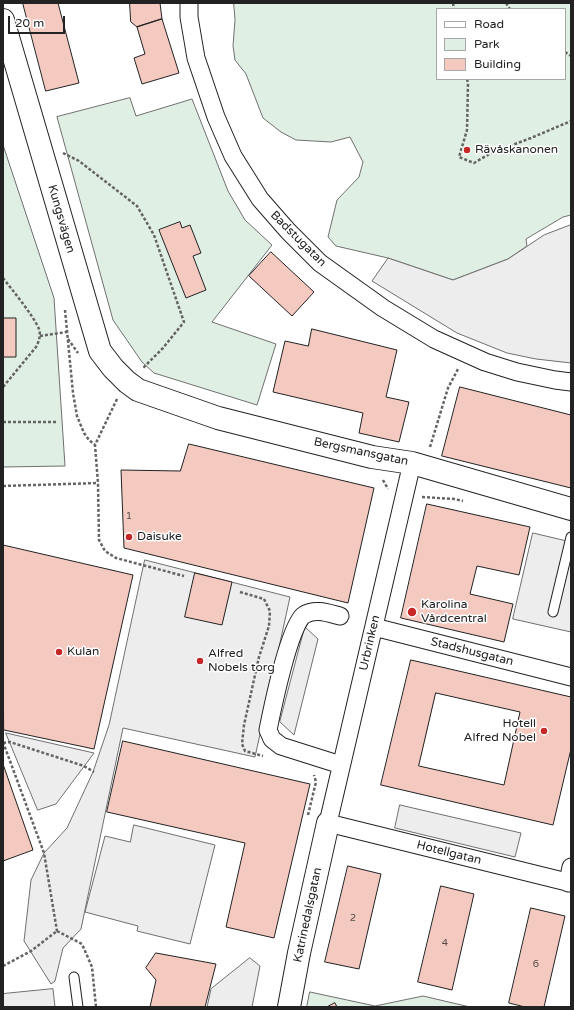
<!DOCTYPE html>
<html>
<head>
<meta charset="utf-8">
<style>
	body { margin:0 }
	#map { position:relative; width:574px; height:1010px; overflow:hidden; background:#fff; font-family:"Varela Round",sans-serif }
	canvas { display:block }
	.frame { position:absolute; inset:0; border:4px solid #222; pointer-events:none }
	.legend { position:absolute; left:436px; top:8px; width:130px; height:72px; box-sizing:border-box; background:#fff; border:1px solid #a7a7a7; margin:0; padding:5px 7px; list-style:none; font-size:12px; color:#222 }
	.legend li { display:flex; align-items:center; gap:8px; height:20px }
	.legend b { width:20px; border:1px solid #a7a7a7 }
	.scale { position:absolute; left:8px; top:16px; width:57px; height:18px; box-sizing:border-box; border:2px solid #222; border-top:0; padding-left:5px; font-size:12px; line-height:14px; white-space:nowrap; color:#222; -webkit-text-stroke:3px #fff; paint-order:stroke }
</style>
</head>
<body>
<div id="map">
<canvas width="574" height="1010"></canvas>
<div class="frame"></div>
<ul class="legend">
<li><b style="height:5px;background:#fff"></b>Road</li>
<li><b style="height:11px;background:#e0efe3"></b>Park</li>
<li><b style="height:11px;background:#f3c9c0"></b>Building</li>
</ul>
<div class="scale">20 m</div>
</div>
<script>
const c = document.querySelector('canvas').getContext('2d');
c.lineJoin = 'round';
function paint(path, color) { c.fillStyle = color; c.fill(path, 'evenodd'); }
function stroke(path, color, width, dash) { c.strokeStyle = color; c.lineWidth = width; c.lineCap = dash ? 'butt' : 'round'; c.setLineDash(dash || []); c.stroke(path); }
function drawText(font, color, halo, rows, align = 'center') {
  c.font = font + ' "Varela Round",sans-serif'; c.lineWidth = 3; c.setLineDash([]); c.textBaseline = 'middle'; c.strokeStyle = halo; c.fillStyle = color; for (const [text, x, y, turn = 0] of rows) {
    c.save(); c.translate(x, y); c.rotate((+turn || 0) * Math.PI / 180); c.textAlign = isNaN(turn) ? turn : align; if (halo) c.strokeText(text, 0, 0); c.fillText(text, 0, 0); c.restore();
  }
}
const green = new Path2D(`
	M234,3h337v212l-8,2 -37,22 1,7 -19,13 -55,21 -65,-22 -52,-12 -8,-9 9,-37 22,-23 4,-15 -13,-25 -19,5 -35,-2 -15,-8 -18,-14 -17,-44 -11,-14 -2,-14 2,-26zM437,9h128v70h-128z
	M130,98l6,18 56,-17 36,92 17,29 27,25 -60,77 64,22 -19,61 -103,-32 -12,-11 -29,-42 -56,-203z
	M3,145l51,153 11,168 -62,1z
	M310,992l65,14 48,-10 47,11h-163z`);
paint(green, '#e0efe3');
stroke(green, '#6f6f6f', 1);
const parking = new Path2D(`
	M571,225v138l-35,-4 -29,-6 -50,-20 -85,-52 16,-23 65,22 55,-21 36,-24z
	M533,533l38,9v90l-58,-13z
	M145,560l145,37 -35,160 -132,-29 -42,201 -18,19 -8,33 -4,3 -27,-43 7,-61 13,-27 23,-25 26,-56 16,-47z
	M305,627l13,12 -24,96 -14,-13z
	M6,733l88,20 -38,51 -18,6z
	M400,805l121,28 -6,24 -120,-29z
	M134,825l81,20 -25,99 -53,-13 1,-5 -53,-14 20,-76 25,6z
	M250,958l10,8 -8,41h-45l4,-18z
	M53,989l2,18h-52v-13z`);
paint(parking, '#ededed');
stroke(parking, '#6f6f6f', 1);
const building = new Path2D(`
	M23,3h35l21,80 -33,8z
	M130,3h30l2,16 -25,8 -6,-5z
	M162,19l17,54 -37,11 -8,-26 11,-4 -8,-27z
	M180,222l2,6 8,-3 11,28 -8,3 13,34 -20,8 -27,-68z
	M271,252l43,40 -22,24 -43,-40z
	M3,318h13v39h-13z
	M312,329l85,21 -11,47 23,5 -10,40 -40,-9 4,-20 -90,-21 12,-51 23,5z
	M460,387l111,28v73l-129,-32z
	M189,444l185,44 -26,115 -224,-55 -3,-78 59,1z
	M427,504l103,23 -11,48 -42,-9 -7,28 43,10 -9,38 -103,-24z
	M3,545l130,30 -39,174 -90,-19z
	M195,573l37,9 -10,43 -37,-8z
	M411,660l160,37v52l-18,76 -172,-40zM436,693l84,19 -16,73 -85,-19z
	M123,741l187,43 -36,154 -48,-11 19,-84 -138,-31z
	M3,764l30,86 -30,11z
	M348,866l33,8 -22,95 -34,-7z
	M441,886l33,8 -22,96 -34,-8z
	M531,908l34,8 -21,91h-19l-16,-4z
	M156,953l60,11 -11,43h-55l6,-27 -10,-12z
	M335,1003l2,4h-10z`);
paint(building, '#f3c9c0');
stroke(building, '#222', 1);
const lane = new Path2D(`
	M553,612l18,-75
	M74,977l4,30`);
const street = new Path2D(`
	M189,3v14l7,41 20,59 17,39 27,43 28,32 32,32 63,45 51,31 51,23 32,10 38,8 16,2
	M412,463l-84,360 243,60
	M340,616c-12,-3 -25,-8 -36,-1 -14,8 -32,95 -36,115l4,9 9,7 60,19
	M374,627l197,50
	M568,883l3,-16`);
const secondary = new Path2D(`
	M3,20l97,331 13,17 14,14 11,8 80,28 154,39 40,6 159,46
	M289,1007l10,-54 29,-130`);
stroke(lane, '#222', 11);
stroke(street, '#222', 19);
stroke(secondary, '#222', 24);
stroke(new Path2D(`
	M453,3l1,6
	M506,3l4,6
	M565,52l6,4
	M467,79l1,4 -1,47 -8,27 15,6 17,-10 40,-15 40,-17
	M63,153l16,8 58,45 17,29 30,87 -21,26 -20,20
	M3,278c10,13 30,37 36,51 2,7 0,12 -3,18l-33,40
	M65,310l8,83 4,23 7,17 5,7 6,5
	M40,336l27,-4
	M68,339l10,14
	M117,399l-22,46 3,38 1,57 6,11 11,7 68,18
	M3,422h53
	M430,447l18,-59 10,-19
	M383,480l5,9
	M3,486l95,-3
	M422,497l32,2 9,2
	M240,592l24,7 6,12 -1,15 -10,31 -15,68 -2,19 3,7 18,5
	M3,742l41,111 13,78
	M3,743l7,-1 74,24 10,6
	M308,815l8,-33 -2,-7
	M57,931l25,13 10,23 4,40
	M3,966l28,-15 26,-20`), '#646464', 2.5, [3, 2]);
stroke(lane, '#fff', 9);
stroke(street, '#fff', 17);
stroke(secondary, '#fff', 22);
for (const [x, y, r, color] of [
	[467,150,4,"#c62828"],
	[129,537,4,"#c62828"],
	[412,612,5,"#c62828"],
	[59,652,4,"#c62828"],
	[200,661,4,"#c62828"],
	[544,731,4,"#c62828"]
]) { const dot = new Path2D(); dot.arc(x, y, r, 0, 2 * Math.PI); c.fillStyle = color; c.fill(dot); stroke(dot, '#fff', 1.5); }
drawText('10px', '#564c4a', null, [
	["1",129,516],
	["2",353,918],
	["4",445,943],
	["6",536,964]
]);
drawText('12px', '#222', '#fff', [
	["Rävåskanonen",475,150],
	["Daisuke",137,537],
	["Karolina",421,605],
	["Vårdcentral",421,619],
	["Kulan",67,652],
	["Alfred",208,654],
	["Nobels torg",208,668],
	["Hotell",536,724,"right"],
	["Alfred Nobel",536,738,"right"]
], 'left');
drawText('12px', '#222', '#fff', [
	["Kungsvägen",61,219,74],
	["Badstugatan",298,239,45],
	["Bergsmansgatan",361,452,12],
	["Urbrinken",370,643,-77],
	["Stadshusgatan",472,652,14],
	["Hotellgatan",449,853,14],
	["Katrinedalsgatan",308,915,-78]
]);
</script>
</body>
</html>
